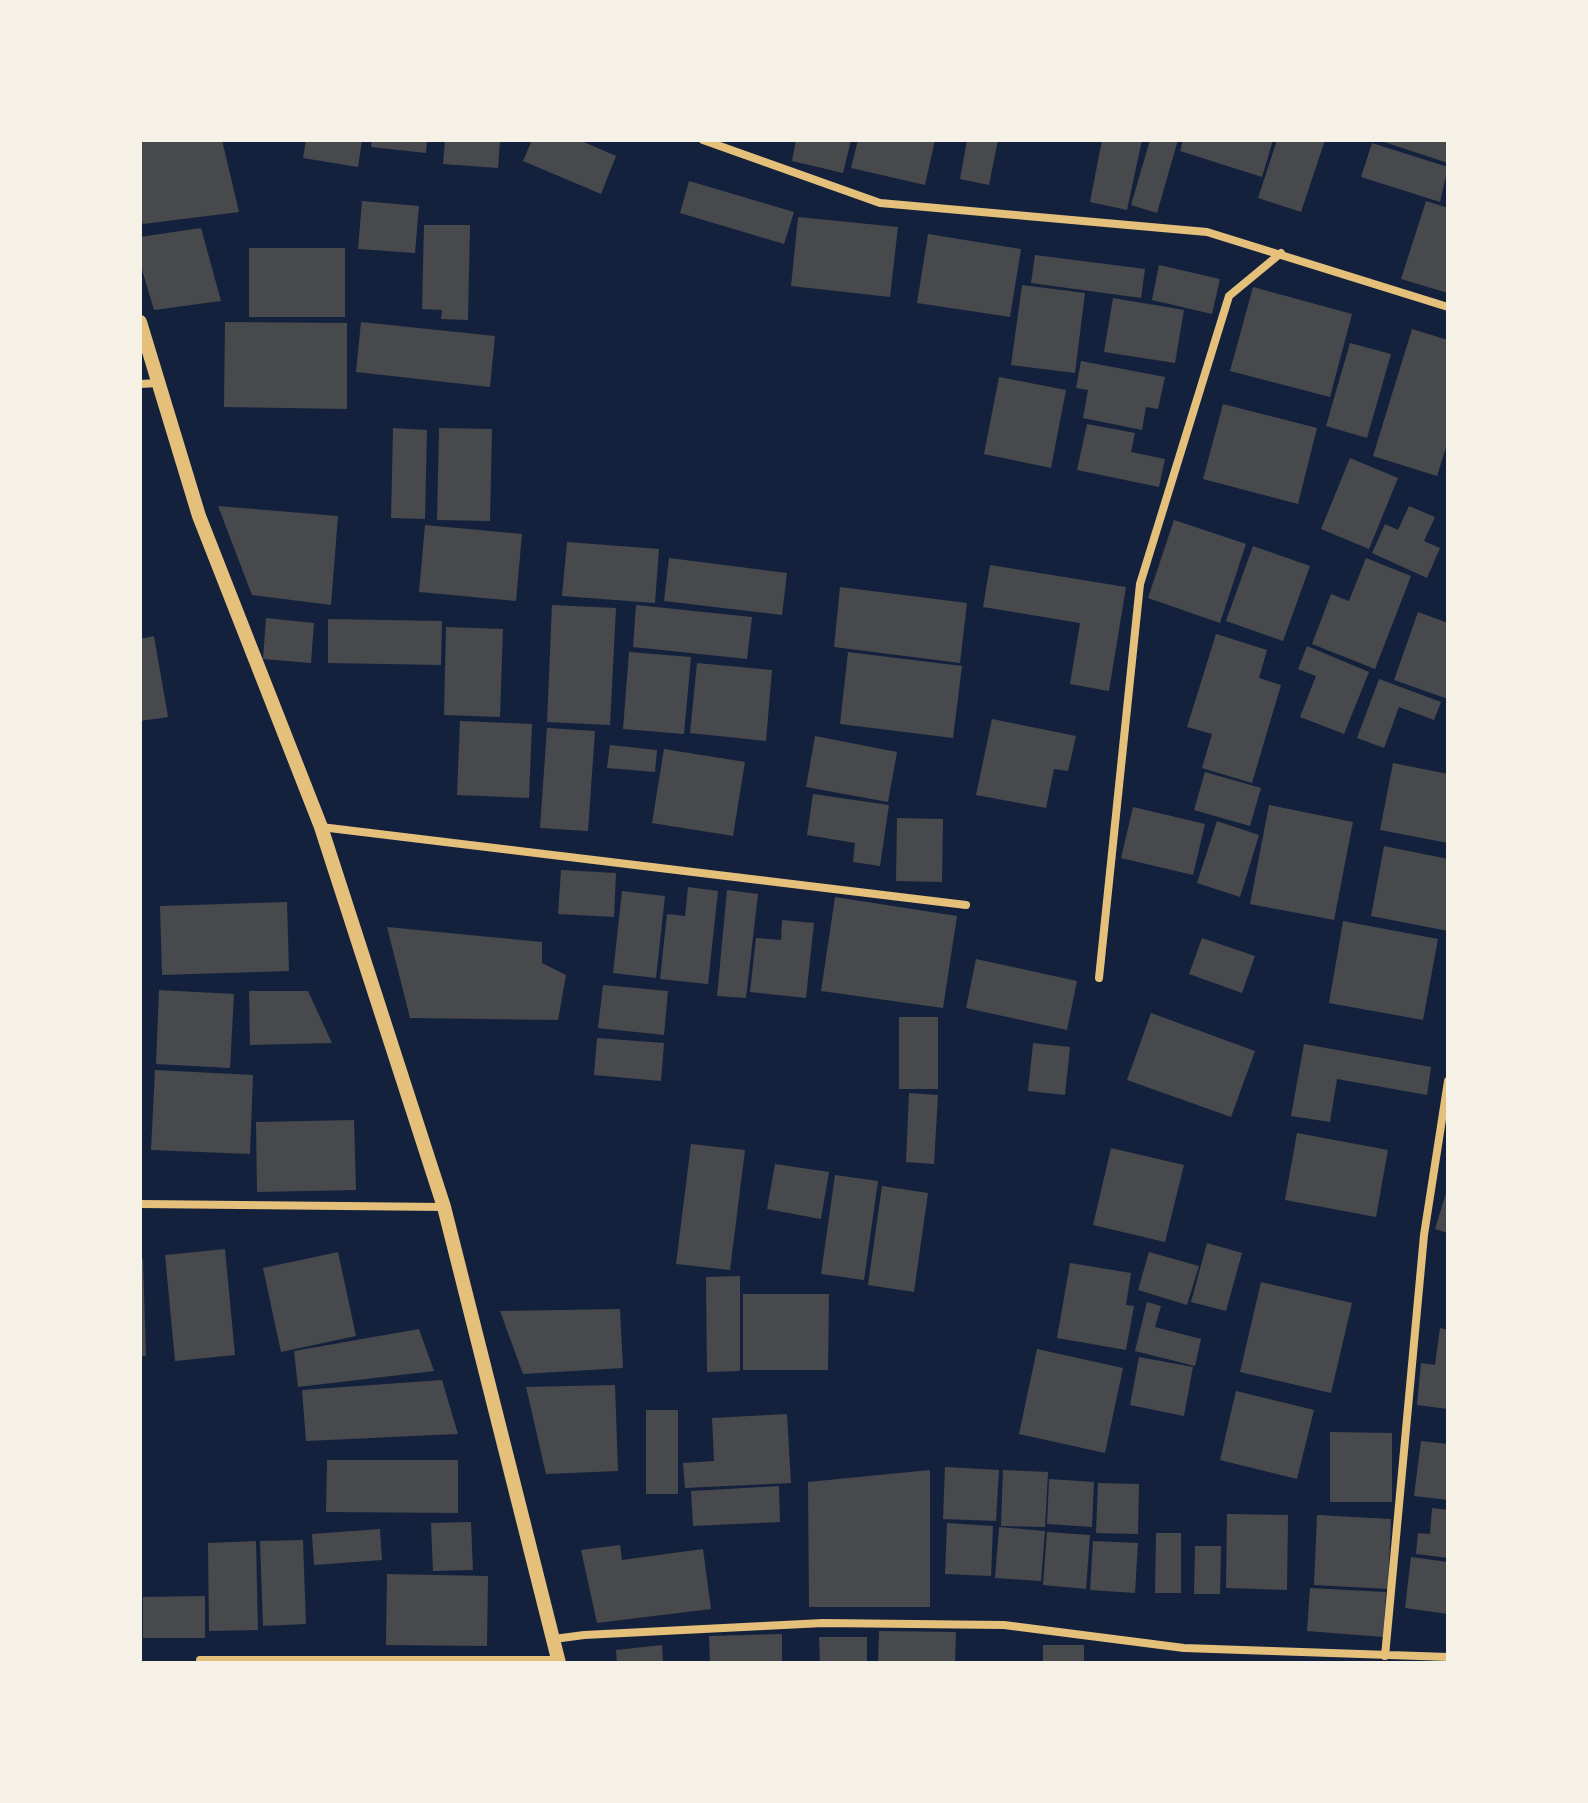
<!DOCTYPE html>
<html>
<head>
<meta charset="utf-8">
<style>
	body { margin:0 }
	#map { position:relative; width:1588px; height:1803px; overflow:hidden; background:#14213d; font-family:"Fira Sans",sans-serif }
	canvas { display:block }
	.frame { position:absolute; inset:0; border:142px solid #f6f1e7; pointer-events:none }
</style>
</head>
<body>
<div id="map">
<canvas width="1588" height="1803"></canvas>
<div class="frame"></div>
</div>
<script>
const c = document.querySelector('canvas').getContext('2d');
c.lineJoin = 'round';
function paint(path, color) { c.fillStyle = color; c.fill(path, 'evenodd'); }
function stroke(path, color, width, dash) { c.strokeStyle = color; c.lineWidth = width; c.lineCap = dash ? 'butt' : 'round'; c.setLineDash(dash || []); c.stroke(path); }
paint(new Path2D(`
	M140,140h82l17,72 -96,12 -3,-12z
	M306,140h56l-4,27 -55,-9z
	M372,140h55l-1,13 -55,-6z
	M445,140h55l-2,28 -55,-4z
	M532,140h47l37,16 -15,38 -78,-33z
	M796,140h55l-8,33 -51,-12z
	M858,140h77l-10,45 -74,-17z
	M967,140h31l-9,45 -29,-6z
	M1102,140h40l-15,70 -37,-8z
	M1150,140h28l-21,73 -26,-8z
	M1183,140h90l-11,37 -82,-26z
	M1277,140h48l-24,72 -43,-14z
	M1381,140h67v23l-67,-22z
	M1372,143l76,24 -8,35 -79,-25z
	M689,181l105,31 -10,32 -104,-31z
	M362,201l57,5 -4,47 -57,-4z
	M1426,201l22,7v85l-47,-14z
	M798,217l100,10 -8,70 -99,-11z
	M424,225h46l-2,95 -27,-1 1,-9 -20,-1z
	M201,228l20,73 -67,9 -14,-47v-26z
	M928,234l93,15 -11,68 -93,-14z
	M249,248h96v69h-96z
	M1035,255l110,14 -4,29 -110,-15z
	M1159,265l61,14 -8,35 -60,-14z
	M1022,285l63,8 -10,80 -64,-8z
	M1253,287l99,27 -22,83 -100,-26z
	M1113,298l71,12 -9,53 -71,-11z
	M225,322l122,1v86l-123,-2z
	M361,322l134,14 -5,51 -134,-15z
	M1412,329l36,11v101l-11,35 -64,-20z
	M1350,343l41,11 -24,84 -41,-12z
	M1081,361l84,16 -7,32 -12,-2 -4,23 -59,-12 5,-28 -12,-2z
	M999,377l67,13 -15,78 -67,-14z
	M1223,404l94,24 -19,76 -95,-25z
	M1087,424l48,9 -4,19 34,7 -6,28 -82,-17z
	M393,428l34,2 -2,89 -34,-1z
	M439,428l53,1 -2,92 -53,-1z
	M1350,458l48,20 -29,71 -48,-20z
	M218,506l120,10 -7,89 -79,-10z
	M1409,506l26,11 -11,24 16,7 -13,30 -55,-25 13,-29 13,6z
	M1174,520l72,24 -26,79 -72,-25z
	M425,525l97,9 -6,67 -97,-9z
	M567,542l92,7 -4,54 -93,-7z
	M1253,546l57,20 -27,75 -57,-20z
	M669,558l118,15 -5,42 -118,-14z
	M1366,558l45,18 -36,93 -63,-25 19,-50 18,7z
	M990,565l136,22 -17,104 -39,-7 10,-61 -97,-16z
	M840,587l127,16 -7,60 -126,-16z
	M552,605l64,3 -6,117 -63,-3z
	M636,605l116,12 -5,42 -114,-12z
	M1418,612l30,11v76l-54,-19z
	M266,618l48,5 -3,40 -48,-4z
	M328,619l114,2 -1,44 -113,-2z
	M446,627l57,2 -3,88 -56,-2z
	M1216,634l51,16 -8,28 22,7 -29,98 -50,-15 10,-34 -25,-7z
	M154,636l14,81 -28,4v-82z
	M1307,646l62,26 -25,62 -44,-17 16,-41 -18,-7z
	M629,652l62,5 -7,77 -61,-5z
	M848,652l114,14 -9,72 -113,-14z
	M697,663l75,7 -6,71 -76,-8z
	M1379,679l62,23 -7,18 -35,-13 -15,41 -27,-10z
	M992,719l84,17 -8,35 -14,-2 -8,39 -70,-13z
	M460,721l72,3 -3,74 -72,-3z
	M547,728l48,3 -7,100 -48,-3z
	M815,736l82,16 -9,50 -82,-15z
	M610,745l47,5 -2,22 -48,-4z
	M664,749l81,13 -12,74 -81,-13z
	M1393,763l55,11v69l-68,-13z
	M1205,772l56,16 -11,38 -56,-16z
	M813,794l76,11 -9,61 -27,-4 2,-19 -48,-8z
	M1269,805l84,17 -19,98 -84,-16z
	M1133,807l72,17 -12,51 -72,-17z
	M897,818l46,1 -1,63 -46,-1z
	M1217,821l42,14 -19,62 -43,-14z
	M1384,846l64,13v72l-77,-15z
	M561,870l55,3 -2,44 -56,-3z
	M688,887l30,4 -10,93 -48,-5 7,-65 18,2z
	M727,890l31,4 -12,104 -29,-2z
	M622,891l43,5 -9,82 -43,-5z
	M835,897l122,19 -14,92 -122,-17z
	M287,902l2,69 -127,4 -2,-69z
	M782,920l32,3 -8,75 -56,-6 6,-54 25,2z
	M1343,921l95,18 -15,81 -94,-17z
	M387,927l155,15v21l24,12 -8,45 -148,-2z
	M1202,938l53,18 -13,37 -53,-19z
	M976,959l101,22 -10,49 -101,-22z
	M603,985l65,6 -4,44 -66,-7z
	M159,990l75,4 -4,74 -74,-4z
	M249,991h59l24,52 -82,2z
	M1151,1013l104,38 -24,66 -104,-37z
	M899,1017h39v72h-39z
	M597,1038l67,5 -3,38 -67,-6z
	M1033,1043l37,4 -5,48 -37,-4z
	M1304,1044l127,23 -4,28 -90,-16 -7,43 -39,-6z
	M155,1070l98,5 -3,79 -99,-4z
	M909,1093l29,2 -4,69 -28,-2z
	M354,1120l2,70 -99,2 -1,-70z
	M1297,1133l91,17 -12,67 -91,-17z
	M691,1144l54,6 -15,120 -54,-6z
	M1111,1148l73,17 -19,77 -72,-17z
	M775,1164l54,8 -8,47 -54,-10z
	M835,1175l43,6 -14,99 -43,-6z
	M882,1186l46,7 -14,99 -46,-7z
	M1447,1190h1v43l-13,-4z
	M1207,1243l35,10 -16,58 -35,-9z
	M225,1249l10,106 -60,6 -10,-106z
	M338,1252l18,84 -75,16 -18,-84z
	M1149,1252l50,14 -12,39 -49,-15z
	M140,1259h3l3,97h-6z
	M1070,1263l61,10 -5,32 8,1 -8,44 -69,-12z
	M740,1276v95l-33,1 -1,-95z
	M1261,1282l91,21 -21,90 -91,-21z
	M743,1294h86l-1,76h-85z
	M1147,1302l14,4 -6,21 46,12 -6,27 -60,-15z
	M620,1309l3,59 -100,6 -23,-63z
	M1440,1328l8,2v79l-31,-4 4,-42 14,2z
	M419,1329l15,42 -136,16 -4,-36z
	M1037,1349l86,19 -18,85 -86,-19z
	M1139,1357l54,10 -9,49 -54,-11z
	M442,1380l16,54 -152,7 -4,-51z
	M615,1385l3,86 -72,3 -20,-87z
	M1236,1391l78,19 -17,69 -77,-19z
	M646,1410h32v84h-32z
	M787,1414l4,69 -106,5 -2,-25 31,-2 -2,-43z
	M1330,1432l62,1v69h-62z
	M1421,1441l27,3v56l-34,-4z
	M327,1460h131v53l-132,-1z
	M945,1467l54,3 -3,51 -53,-2z
	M930,1470v137h-121l-1,-125z
	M1003,1470l45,2 -3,55 -44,-1z
	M1049,1479l45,3 -2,45 -45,-3z
	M1098,1483l41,1 -1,50 -42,-1z
	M779,1486l1,36 -87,4 -2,-35z
	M1432,1508l16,2v48l-32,-4 2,-21 12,1z
	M1227,1514l61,1 -1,75 -61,-2z
	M1317,1515l74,4 -3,70 -74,-4z
	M471,1522l2,48 -40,1 -2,-48z
	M947,1523l46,3 -2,50 -46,-2z
	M999,1527l46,4 -4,50 -46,-3z
	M380,1529l2,31 -68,5 -2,-31z
	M1047,1532l43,3 -4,54 -43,-4z
	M1156,1533h25v60h-26z
	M303,1540l3,84 -43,2 -3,-85z
	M256,1541l2,89 -49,1 -1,-88z
	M1093,1541l45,2 -3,50 -45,-3z
	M620,1545l2,15 81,-11 8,60 -114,14 -16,-73z
	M1195,1546h26l-1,48h-26z
	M1411,1557l37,5v52l-43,-6z
	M387,1574l101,2 -1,70 -101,-1z
	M1310,1588l76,4 -3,45 -76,-6z
	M205,1596v42h-62v-41z
	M879,1631l77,1 -1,31h-77z
	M782,1634v29h-72l-1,-27z
	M819,1637h48v26h-47z
	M662,1645l1,18h-46l-1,-13z
	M1043,1645h41v18h-41z`), '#48494c');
stroke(new Path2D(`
	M703,140l177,63 327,29 241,75
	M140,384l18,-1
	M321,827l645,78
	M1099,978l41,-394 89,-288 52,-43
	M140,1204l304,3
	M554,1639l30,-4 239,-12 181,2 180,23 264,9
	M1385,1656l39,-421 24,-154
	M200,1660h358`), '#e5c07b', 8);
stroke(new Path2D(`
	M140,322l59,194 122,311 123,380 115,456`), '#e5c07b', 14);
</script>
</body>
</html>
